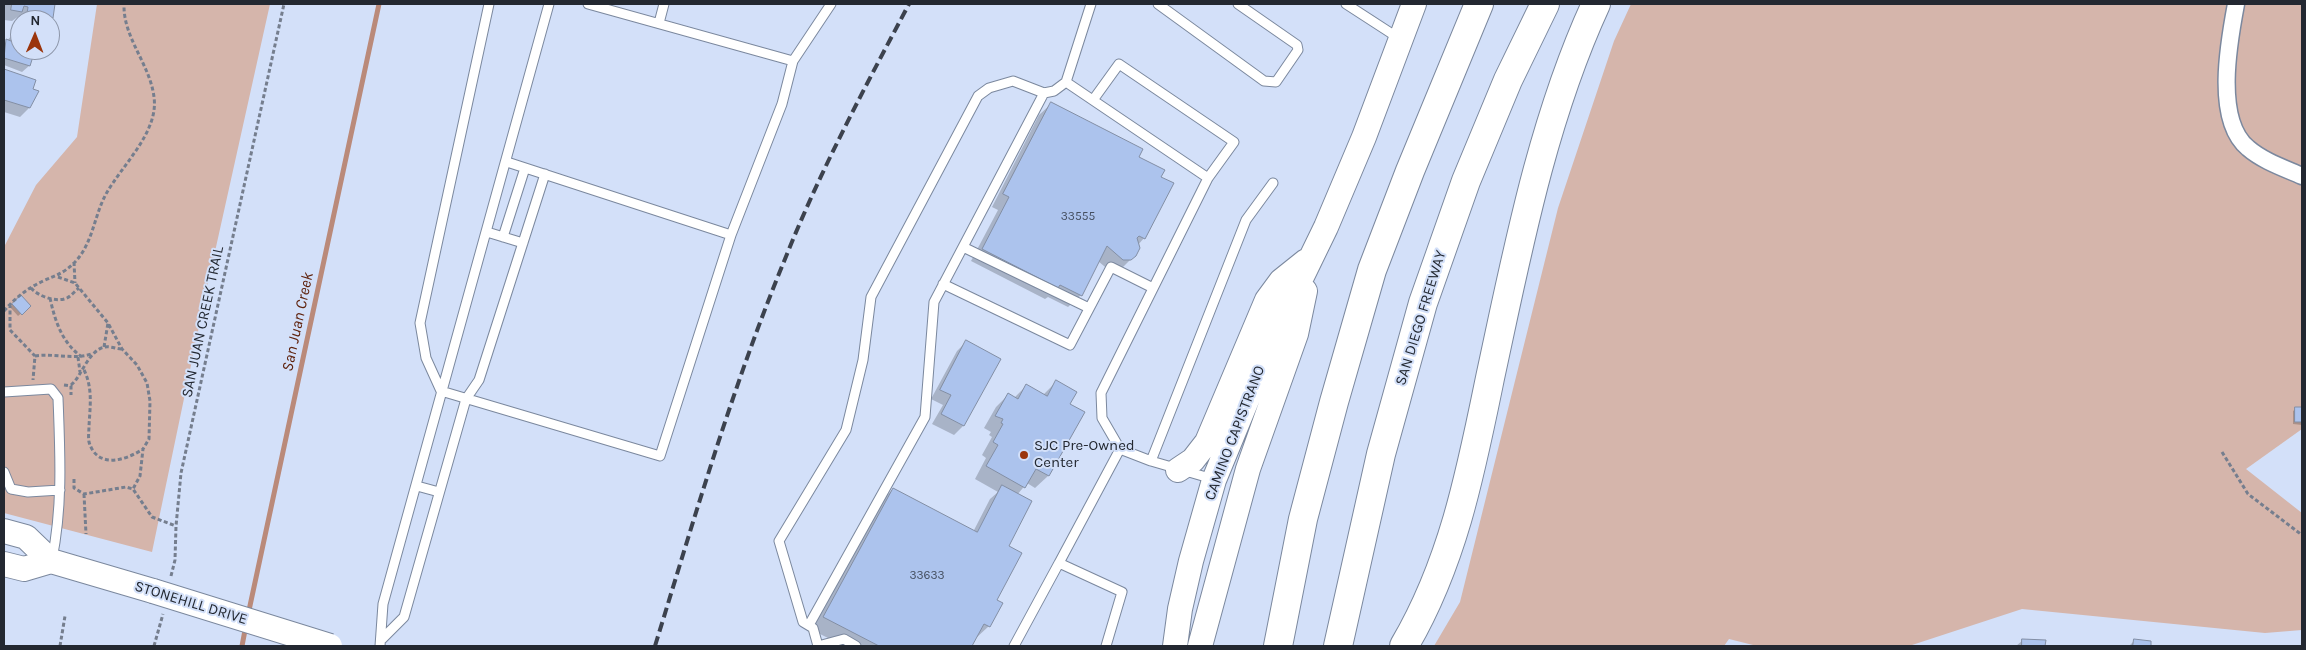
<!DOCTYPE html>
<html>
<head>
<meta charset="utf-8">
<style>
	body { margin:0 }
	#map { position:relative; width:2306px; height:650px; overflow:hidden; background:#d3e0f9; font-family:Karla,sans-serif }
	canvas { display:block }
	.frame { position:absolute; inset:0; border:5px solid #232831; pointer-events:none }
	.north { position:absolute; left:10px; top:10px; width:50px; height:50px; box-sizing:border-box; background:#d3e0f9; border:1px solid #8d96a9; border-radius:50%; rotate:1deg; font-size:14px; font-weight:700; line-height:20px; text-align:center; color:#232831 }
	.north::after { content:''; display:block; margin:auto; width:18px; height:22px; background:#9b350c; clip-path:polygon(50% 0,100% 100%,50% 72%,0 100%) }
</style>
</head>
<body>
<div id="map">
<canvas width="2306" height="650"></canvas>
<div class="frame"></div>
<div class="north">N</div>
</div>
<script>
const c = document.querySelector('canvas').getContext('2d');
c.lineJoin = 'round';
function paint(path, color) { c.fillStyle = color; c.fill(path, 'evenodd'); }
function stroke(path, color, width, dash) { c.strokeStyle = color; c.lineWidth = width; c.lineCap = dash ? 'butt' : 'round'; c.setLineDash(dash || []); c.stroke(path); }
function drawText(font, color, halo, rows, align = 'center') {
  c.font = font + ' Karla,sans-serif'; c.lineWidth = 4; c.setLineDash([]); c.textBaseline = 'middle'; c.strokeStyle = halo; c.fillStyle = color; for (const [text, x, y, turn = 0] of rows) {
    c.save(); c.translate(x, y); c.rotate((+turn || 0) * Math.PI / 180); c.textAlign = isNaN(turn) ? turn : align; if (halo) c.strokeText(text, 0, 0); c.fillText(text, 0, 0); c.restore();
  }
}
paint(new Path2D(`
	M97,4h173l-60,270 -58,278 -148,-39v-266l32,-62 41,-48z
	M1631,4h671v425l-56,40 56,44v117l-37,3 -243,-24 -113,37h-152l-28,-7 -5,7h-290l26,-44 98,-394 56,-167z`), '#d5b5ab');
paint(new Path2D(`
	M5,4h49l-2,13 -3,3h-29v12l-3,-1 2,-15 -7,5 -8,-1z
	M14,33l6,2v15h14l-5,16 -7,6 -18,-7v-21z
	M4,70l31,11 -3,9 5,1 -8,17 -9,9 -16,-5z
	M1052,103l85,54 23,20 -16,61 -6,7 -3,10 -13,13 -11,4 -13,-11 -17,34 -13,12 -20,-10 -3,2 -74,-38 27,-51 -6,-3 47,-92z
	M21,297l9,9 -12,10 -8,-9z
	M966,342l33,17 -36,67 -9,9 -22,-11 11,-19 -12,-6 26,-48z
	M1056,382l13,22 14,8 -35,64 -13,12 -8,-5 -10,12 -28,131 -13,12 -5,8h-127l-32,-16 68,-128 13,-13 80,43 17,-33 8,-7 -23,-13 11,-21 -4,-3 10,-18 -3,-2 2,-3 -7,-4 12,-21 12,-12 6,3 12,-12 17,9z
	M2296,409h6v16l-9,-1v-13z
	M2023,640l21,1v5h-28z
	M2135,640l15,2 -1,4h-20z`), '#0003');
stroke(new Path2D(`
	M248,615l131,-611
	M242,646l4,-21`), '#ba8a7a', 5);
const building = new Path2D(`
	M12,4h43l-2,14 -3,-1 -1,3h-23l2,-13 -4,-1 -2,6 -11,-2z
	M14,31l6,3v16h15l-5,16 -26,-8 2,-19 5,2z
	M4,69l32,11 -3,9 6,2 -9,17 -26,-8z
	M1051,102l92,47 -4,8 26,13 -4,7 13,6 -29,56 -6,-3 -2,2 3,10 -4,8 -5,4h-8l-16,-14 -25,50 -22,-11 -2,3 -76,-39 27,-52 -6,-3z
	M21,295l10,11 -9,9 -10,-11z
	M966,340l35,19 -37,67 -23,-12 10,-19 -11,-5z
	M1056,380l21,12 -7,12 15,8 -36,64 -13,-7 -11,19 -39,-22 12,-21 -5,-3 10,-18 -2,-1 2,-4 -8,-3 13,-23 10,6 8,-15 21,12z
	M2295,407h7v15h-7z
	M1002,485l30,16 -23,45 13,7 -25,47 6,3 -13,24 -6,-3 -12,22h-93l-56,-29 70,-129 84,44z
	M2022,639l24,1 -1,6h15h-38z
	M2134,639l17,2v5h-18z`);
paint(building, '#acc3ed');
stroke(building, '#828ea4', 1);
const service = new Path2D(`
	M489,4l-69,319 6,35 15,33 219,65 71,-221 51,-131 11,-43 38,-57
	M588,4l205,57
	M1158,4l106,77 12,1 22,-32 -1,-5 -59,-41
	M1346,4l54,35
	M659,23l5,-19
	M1066,82l142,96 -107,215 1,25 18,31 31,12 62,18
	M1093,100l26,-36 115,78 -26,36
	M507,162l224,73
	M487,232l36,11
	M503,237l22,-69
	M963,247l126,61
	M943,284l127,61 41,-78 42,21
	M4,392l47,-3 7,9c2,54 5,107 -6,161
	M1151,461l95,-241 27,-37
	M4,472l7,17 17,3 32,-2
	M417,486l22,6
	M809,625l116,-208 9,-115 110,-209
	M382,639l22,-22 62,-218 13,-19 66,-206
	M380,646l3,-42 166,-600
	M856,646l-12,-7 -26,7 -5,-18 -10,-6 -24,-81 67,-111 17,-70 8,-63 107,-201 11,-8 24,-7 31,12 10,-2 12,-9 25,-78
	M1014,646l45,-83
	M1106,646l16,-54 -63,-29 61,-114`);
const minor = new Path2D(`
	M2236,4c-7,37 -22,116 12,144 15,13 36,20 54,28`);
const secondary = new Path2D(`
	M1178,470l15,-10 14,-18 60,-142 14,-19 25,-20
	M4,531l22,6 25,24 102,30
	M4,564l20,5 27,-8
	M1175,646l5,-37 11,-48 23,-81 61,-148 51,-105 38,-90 50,-133
	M1200,646l48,-177 48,-135 9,-43`);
const motorway = new Path2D(`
	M1278,646l25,-127 31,-117 38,-132 38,-99 69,-167
	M1338,646l43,-192 42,-151 43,-122 42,-101 37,-76
	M1404,646c49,-83 67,-175 86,-268 27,-125 52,-257 106,-374`);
stroke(service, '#7b889e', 11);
stroke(minor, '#7b889e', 19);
stroke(secondary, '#7b889e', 26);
stroke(motorway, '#7b889e', 30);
stroke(new Path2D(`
	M74,262l1,21
	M58,277l17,6 33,40 14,26 15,16 10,18 3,18 -1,38 -6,10 -3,27 -7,13
	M31,288c7,8 25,15 36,10 4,-2 8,-7 12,-10
	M50,298c5,23 12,45 32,59
	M10,304v26l25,26 -2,24
	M4,311c11,-13 24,-23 39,-30 13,-6 20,-7 32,-19 18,-19 19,-46 31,-68 16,-29 53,-62 48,-97 -4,-33 -31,-59 -30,-93
	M104,347l4,-24
	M35,356c19,-3 38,4 56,-2
	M78,357l2,15
	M84,370c9,18 6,37 5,56 0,5 -1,11 0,16 8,27 36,19 54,7
	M64,385l7,1v9
	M71,385c10,-7 17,-35 34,-38 5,-1 12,2 16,2
	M2222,452l26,42 54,41
	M74,479v9l10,6 42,-7 7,2 19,28 24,9
	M84,494l2,40
	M171,576l4,-16 1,-34 5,-53 103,-469
	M60,646l5,-30
	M154,646l9,-32`), '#757e8e', 3, [4, 2.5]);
stroke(service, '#fff', 9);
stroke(minor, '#fff', 16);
stroke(secondary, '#fff', 24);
stroke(motorway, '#fff', 28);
stroke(new Path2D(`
	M655,646c40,-130 78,-261 130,-387 35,-88 80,-172 124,-255`), '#3c424e', 4, [10, 5]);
const secondaryBridge = new Path2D(`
	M153,591l177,55`);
stroke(secondaryBridge, '#7b889e', 26, []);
stroke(secondaryBridge, '#fff', 24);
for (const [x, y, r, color] of [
	[1024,455,5,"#9b350c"]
]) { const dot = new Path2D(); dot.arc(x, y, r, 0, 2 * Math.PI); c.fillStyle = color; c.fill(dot); stroke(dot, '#d3e0f9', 2); }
drawText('12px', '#454f60', null, [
	["33555",1078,217],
	["33633",927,576]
]);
drawText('15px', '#232831', '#d3e0f9', [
	["SAN DIEGO FREEWAY",1421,318,-73],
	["SAN JUAN CREEK TRAIL",203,322,-78],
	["CAMINO CAPISTRANO",1235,433,-69],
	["STONEHILL DRIVE",191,603,17]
]);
drawText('15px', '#232831', '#d3e0f9', [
	["SJC Pre-Owned",1034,446],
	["Center",1034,463]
], 'left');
drawText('italic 16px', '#5f230e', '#d3e0f9', [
	["San Juan Creek",298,322,-78]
]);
</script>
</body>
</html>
